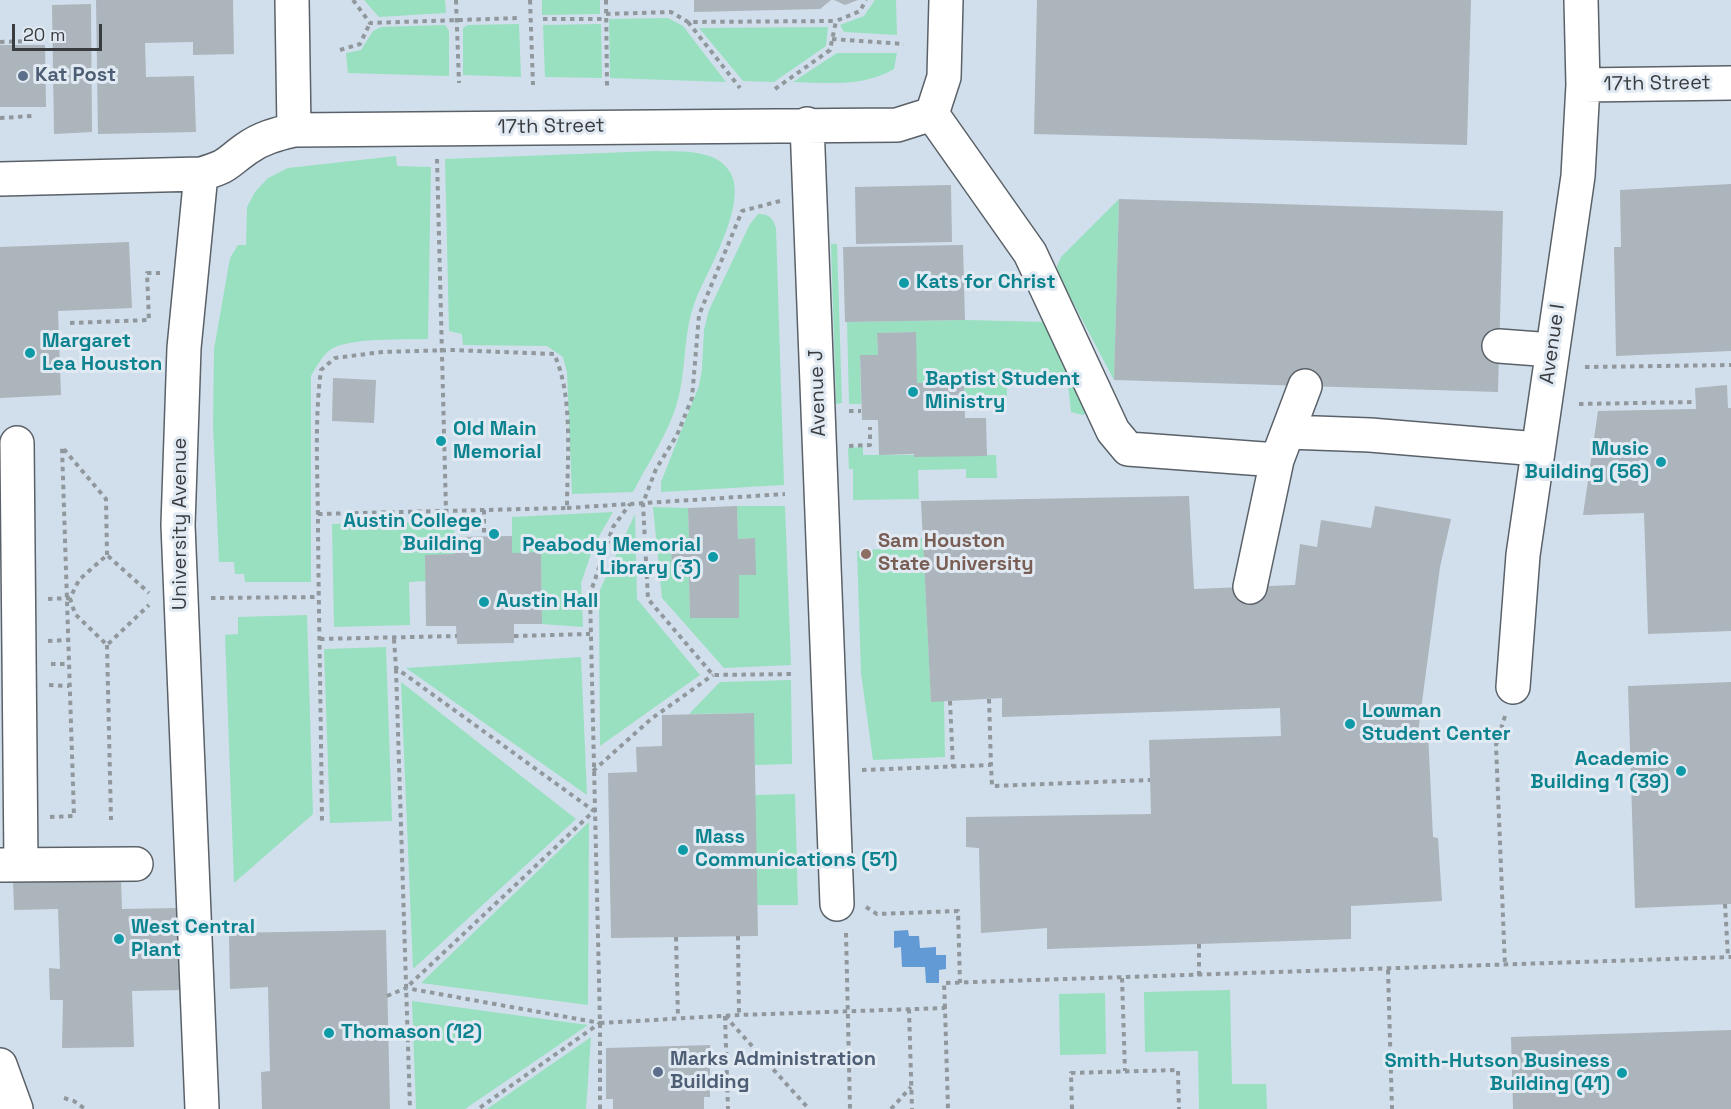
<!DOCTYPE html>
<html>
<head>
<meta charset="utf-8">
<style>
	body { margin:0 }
	#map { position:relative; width:1731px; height:1109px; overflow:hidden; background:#e1eaf2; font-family:"Space Grotesk",sans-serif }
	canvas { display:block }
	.scale { position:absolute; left:12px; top:24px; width:90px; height:27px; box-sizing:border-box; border:3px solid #393c3f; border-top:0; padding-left:8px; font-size:18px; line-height:21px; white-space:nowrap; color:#393c3f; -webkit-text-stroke:4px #e1eaf2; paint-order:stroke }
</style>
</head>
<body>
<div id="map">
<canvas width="1731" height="1109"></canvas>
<div class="scale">20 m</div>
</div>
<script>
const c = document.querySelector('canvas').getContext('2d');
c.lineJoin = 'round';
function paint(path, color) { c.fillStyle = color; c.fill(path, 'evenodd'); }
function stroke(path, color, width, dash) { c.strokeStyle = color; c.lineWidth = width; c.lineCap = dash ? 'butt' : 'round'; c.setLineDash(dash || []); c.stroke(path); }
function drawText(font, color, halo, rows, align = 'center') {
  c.font = font + ' "Space Grotesk",sans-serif'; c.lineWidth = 6; c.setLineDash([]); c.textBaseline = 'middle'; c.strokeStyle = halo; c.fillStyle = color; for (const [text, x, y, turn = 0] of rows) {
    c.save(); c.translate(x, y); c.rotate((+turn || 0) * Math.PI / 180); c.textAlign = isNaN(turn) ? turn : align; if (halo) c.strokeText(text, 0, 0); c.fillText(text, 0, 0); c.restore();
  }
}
paint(new Path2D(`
	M0,0h1731v1109h-1731z`), '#d1dfec');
paint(new Path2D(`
	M364,0h81l1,13 -67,4z
	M542,0h58v14l-58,1z
	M875,0h21l1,35 -53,-3 -4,-7 24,-9z
	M668,18l15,8 43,56 -116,-4 -1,-59z
	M519,24l2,53 -58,-2v-47l5,-3z
	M601,24l1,54 -57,-1 -2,-52z
	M445,25l4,6v45l-101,-3 -2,-20 15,-3 12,-19 8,-4z
	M828,27l-2,19 -52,36 -31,-1 -44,-53z
	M837,53h60l-3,16c-30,18 -67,14 -101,13z
	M656,151c24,1 62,-3 75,23 16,30 -23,96 -35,125 -15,37 -8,79 -23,116 -10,26 -27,52 -40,77l-61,2 -5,-122 -4,-15 -16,-11 -84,-1 -1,-11 -13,-3 -4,-172z
	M396,156l1,10 34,1 -3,172c-24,1 -80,-2 -98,11 -8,6 -14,17 -19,26v206h-66l-1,-8h-9l-1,-12h-15l-6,-137 1,-76 16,-91 8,-13h8l1,-38 8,-15 13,-14 20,-10z
	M1119,199l-5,181 -56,-106 -1,-8 4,-9z
	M758,214c11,0 15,4 18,14l8,257 -123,7v-10l38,-96 3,-17 2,-39 5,-20 41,-86z
	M831,244h6l5,159 -6,1z
	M965,320l83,2 43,88 -8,5 -12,-3 -3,-27 -61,1v17l-42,-1 -1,-20 -47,1 -2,-51 -38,1 1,22 -18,1 1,48h-12l-2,-82z
	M863,447v8h133l1,23h-31v-9l-48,1 1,29 -66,1v-31h-4l-1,-21z
	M737,506h48l6,159 -67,3 -62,-70 -9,-91 35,1 1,31 -18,1 1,37h17l1,41 49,-1v-42h16v-37l-17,1z
	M613,512l-19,33 -13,38 2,44 -41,-3 -1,-71h-29v-36z
	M635,514l2,85 63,76 -100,71 -1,-154z
	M454,521l1,33 -30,2 1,25 -17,1 1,43 -76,2 -2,-103z
	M892,538h31l8,163h13l1,56 -72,3 -12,-87 -4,-122 36,-3z
	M307,615l6,199 -79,69 -9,-248 13,-1v-17z
	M386,647l6,174 -62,2 -6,-174z
	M581,657l6,138 -181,-127z
	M791,680l1,84 -37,1 -2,-52 -64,1 31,-32z
	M401,682l175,137 -163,150z
	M795,794l3,111h-41l-2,-110z
	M589,822l-1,183 -167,-22z
	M1230,990l2,94h34l1,25h-68l-1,-58 -53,1 -1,-60z
	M1105,993l1,61 -46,1 -1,-61z
	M412,1001l176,24 -123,84h-49z
	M591,1037l-5,72h-99z`), '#98e0bf');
paint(new Path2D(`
	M908,930l1,6h10l1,12 16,-1v8h10v14l-7,1v13h-13l-1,-16h-23l-1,-20 -7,1v-17z`), '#629ad6');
paint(new Path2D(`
	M96,0h137l1,54 -41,1v-13l-48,1 1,34 48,-1 2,56 -98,2z
	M694,0h137l-11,9 -126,3z
	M834,0h24l-13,5z
	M1037,0h434l-4,145 -433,-11z
	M91,4l1,128 -38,2 -2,-129z
	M0,45h45l1,62h-46z
	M1731,184v167l-115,5 -2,-109h7l-1,-57z
	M951,185l1,57 -96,2 -1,-57z
	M1119,199l384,12 -5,181 -384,-12z
	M129,242l3,66 -74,3 3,84 -61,3v-151z
	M963,245l2,75 -120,2 -2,-75z
	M916,332l1,51 47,-1 1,36h21l1,38 -73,1v-3l-35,1 -1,-35h-16l-2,-65h18l-1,-22z
	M333,378l43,2 -2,43 -42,-2z
	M1727,385l1,23h3v223l-83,3 -4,-121 -61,2 15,-104 98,-2 -1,-21z
	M1189,496l5,93 101,-4 5,-41 17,3 4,-27 50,8 4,-22 76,13 -11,48 -22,165h10l5,105 5,1 4,63 -91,5v33l-304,10v-21l-66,5 -2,-85 -13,-1v-30l185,-3 -2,-74 132,-4 -1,-28 -278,9v-19l-71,4 -10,-201z
	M737,506l1,33 17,-1 1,37h-17v43h-49l-1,-41h-17l-1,-37 18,-1 -1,-31z
	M512,536v17l29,-1 1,72h-28v19l-57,1 -1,-18h-30l-1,-71 30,-1 -1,-17z
	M1731,682v222l-96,4 -7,-222z
	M754,713l4,223 -147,2 -3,-165 29,-1 -1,-25 26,-1v-31z
	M13,881h108l1,28 56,-1 2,82 -48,1 2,56 -72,1 1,-48h-13l-1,-32 11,1 -2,-60 -44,1z
	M386,930l4,179h-128l-1,-37 9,-1 -2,-84 -38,2 -1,-56z
	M1731,1030v79h-218l-2,-72z
	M710,1045v52h-6v12h-91v-10h-7v-51z`), '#acb4bc');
const minor = new Path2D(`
	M292,0l2,130
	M1583,85l148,-2
	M932,114l98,139 83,178 15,18 149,11
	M807,124l30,780
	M201,174l-17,174 -6,177 24,584
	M0,179l201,-5c28,-8 24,-10 45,-25 15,-11 31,-15 48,-19l603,-5 35,-11 12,-37 2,-77
	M1499,346l53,4
	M1288,432l82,3 168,14
	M17,443l4,421
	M1250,587l27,-127 28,-74
	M1513,687l10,-132 55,-379 5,-91 -2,-85
	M0,865l136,-1`);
const major = new Path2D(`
	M0,1065l16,44`);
stroke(minor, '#5a6168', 36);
stroke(major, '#5a6168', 36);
stroke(new Path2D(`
	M353,0l17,23 149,-5
	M456,0l3,83
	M530,0l3,85
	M606,0l1,86
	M606,14l65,-2 17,10 148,-1
	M543,19h63
	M688,22l52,66
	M832,39l72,5
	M0,42l29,-1
	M340,50l20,-6 10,-21
	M775,89l55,-39 6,-29 24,-10 6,-11
	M0,118l32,-2
	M437,159l9,352
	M780,201l-38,10 -43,104 -7,83 -15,37 -21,34 -13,34 5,96 65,76 79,-1
	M70,323l79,-3 -2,-47h13
	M1585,367l146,-2
	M1579,404l117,-2
	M849,411h12
	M849,446l21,-1v-18
	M567,508l218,-14
	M484,510v26
	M318,514l249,-6c0,-46 7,-112 -13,-154l-102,-4 -70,2 -47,6 -14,12c-7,53 -3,107 -3,160 1,98 3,196 4,294
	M70,598l5,16 32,31 42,-40
	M211,598l108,-1
	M48,599l22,-1 9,-18 28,-25 42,38
	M514,636l76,-2
	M320,639l137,-3
	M394,639l2,29 198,143 -188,177
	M48,641l19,-1
	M107,645l4,175
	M51,664h17
	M396,669l14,440
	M49,685l20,1
	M989,699l2,66
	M950,701l3,66
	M1505,716l-9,29 9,221
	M862,770l129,-5 1,21 158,-6
	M593,771l58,-52 62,-44
	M50,817l24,-1 -12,-369 44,52 1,56
	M1725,904l3,53
	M866,907l11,7 81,-3 2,72
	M846,933l4,176
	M738,936l1,79
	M676,937l2,81
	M1199,944v32
	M1388,970l4,139
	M1122,978l3,93
	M387,996l19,-8 194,35 -122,86
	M945,1008l-1,-25 787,-26
	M909,1009l3,100
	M725,1016l84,93
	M725,1016l3,93
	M600,1023l139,-8 206,-7 3,101
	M64,1098l10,3 11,8
	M600,1109v-86l-10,-429 23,-67 17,-23
	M891,1109l20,-22
	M1072,1109l-1,-36 107,-3 1,39`), '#91989d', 4, [4.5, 4.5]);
stroke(minor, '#fff', 33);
stroke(major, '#fff', 33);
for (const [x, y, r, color] of [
	[23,76,6,"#5c6f8a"],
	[904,283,6,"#0f9aa8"],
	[30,353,6,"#0f9aa8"],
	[913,392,6,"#0f9aa8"],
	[441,441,6,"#0f9aa8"],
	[1661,462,6,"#0f9aa8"],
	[494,534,6,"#0f9aa8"],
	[866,554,6,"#8d6e63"],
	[713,557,6,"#0f9aa8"],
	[484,602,6,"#0f9aa8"],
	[1350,724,6,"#0f9aa8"],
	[1681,771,6,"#0f9aa8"],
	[683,850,6,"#0f9aa8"],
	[119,939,6,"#0f9aa8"],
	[329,1033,6,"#0f9aa8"],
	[658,1072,6,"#5c6f8a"],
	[1622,1073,6,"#0f9aa8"]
]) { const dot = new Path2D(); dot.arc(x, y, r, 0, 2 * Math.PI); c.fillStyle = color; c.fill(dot); stroke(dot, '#e1eaf2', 2); }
drawText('bold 20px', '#4e5e75', '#e1eaf2', [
	["Kat Post",35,76],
	["Marks Administration",670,1060],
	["Building",670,1083]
], 'left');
drawText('20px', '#393c3f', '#e1eaf2', [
	["17th Street",1657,84,-1],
	["17th Street",551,127,-1],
	["Avenue I",1553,344,-82],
	["Avenue J",818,393,-92],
	["University Avenue",181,524,-90]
]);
drawText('bold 20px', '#0d838f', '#e1eaf2', [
	["Kats for Christ",916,283],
	["Margaret",42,342],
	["Lea Houston",42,365],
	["Baptist Student",925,380],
	["Ministry",925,403],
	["Old Main",453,430],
	["Memorial",453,453],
	["Music",1649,450,"right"],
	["Building (56)",1649,473,"right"],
	["Austin College",482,522,"right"],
	["Building",482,545,"right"],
	["Peabody Memorial",701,546,"right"],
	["Library (3)",701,569,"right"],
	["Austin Hall",496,602],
	["Lowman",1362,712],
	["Student Center",1362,735],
	["Academic",1669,760,"right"],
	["Building 1 (39)",1669,783,"right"],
	["Mass",695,838],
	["Communications (51)",695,861],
	["West Central",131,928],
	["Plant",131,951],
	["Thomason (12)",341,1033],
	["Smith-Hutson Business",1610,1062,"right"],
	["Building (41)",1610,1085,"right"]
], 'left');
drawText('bold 20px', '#785e54', '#e1eaf2', [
	["Sam Houston",878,542],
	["State University",878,565]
], 'left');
</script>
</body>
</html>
